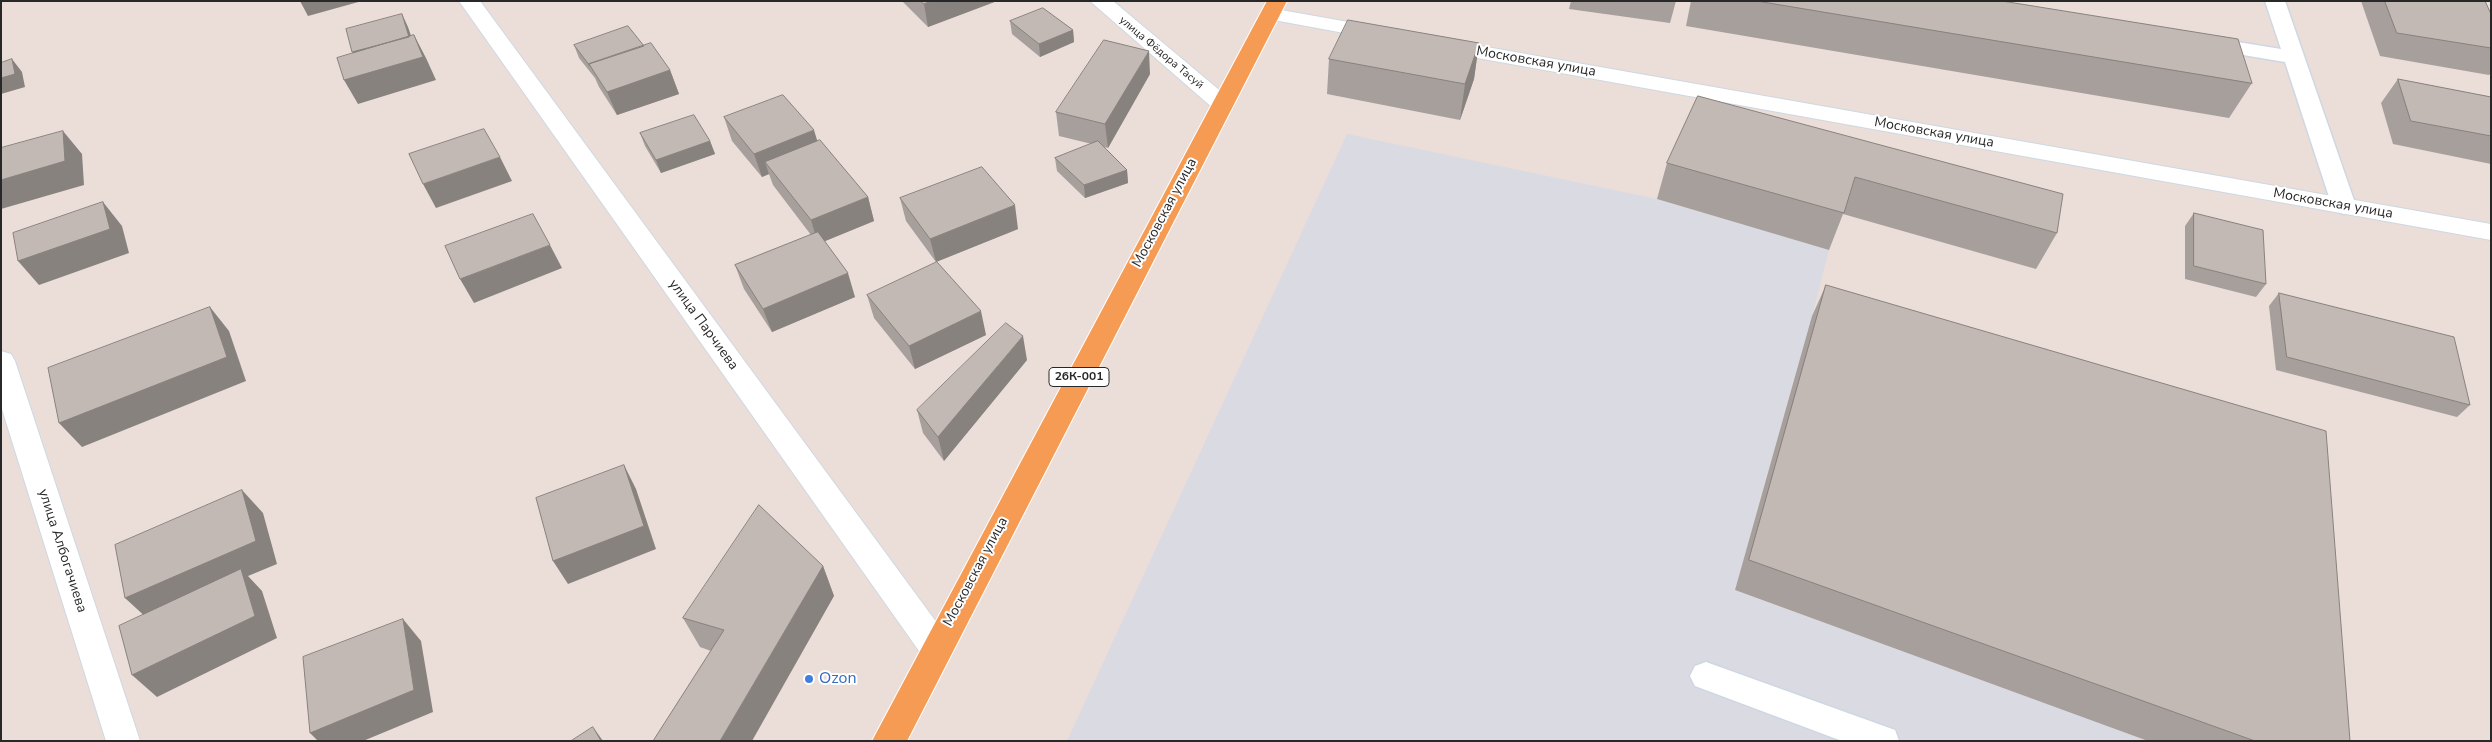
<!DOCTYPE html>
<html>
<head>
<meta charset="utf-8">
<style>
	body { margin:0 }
	#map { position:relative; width:2492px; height:742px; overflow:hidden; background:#ebddd8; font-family:"Nunito Sans",sans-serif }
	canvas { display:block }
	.frame { position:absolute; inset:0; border:2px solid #282828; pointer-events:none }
</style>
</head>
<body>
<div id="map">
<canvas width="2492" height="742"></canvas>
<div class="frame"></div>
</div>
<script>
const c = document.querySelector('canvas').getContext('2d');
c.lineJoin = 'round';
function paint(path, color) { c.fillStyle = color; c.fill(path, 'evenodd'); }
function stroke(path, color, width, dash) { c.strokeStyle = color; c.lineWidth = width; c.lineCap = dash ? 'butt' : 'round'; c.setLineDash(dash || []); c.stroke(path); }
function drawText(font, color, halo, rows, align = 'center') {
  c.font = font + ' "Nunito Sans",sans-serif'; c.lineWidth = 4; c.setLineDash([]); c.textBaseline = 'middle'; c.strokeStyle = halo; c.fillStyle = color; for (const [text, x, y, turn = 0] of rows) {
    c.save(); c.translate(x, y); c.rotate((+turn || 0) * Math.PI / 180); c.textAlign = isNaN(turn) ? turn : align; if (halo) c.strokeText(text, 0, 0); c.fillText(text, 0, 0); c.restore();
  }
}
paint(new Path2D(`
	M1347,134l310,65 172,51 -17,66 -77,274 413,151h-1081z`), '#dadae3');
const lane = new Path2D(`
	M2265,1h20l71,205 -4,5 -8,3 -8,-3 -4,-5 -47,-144 -78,-13 -7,-2 -3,-4 3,-4 7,-2 74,12z
	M1706,662l189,68 4,11h-57l-147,-55 -5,-10 5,-10z`);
const street = new Path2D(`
	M459,1h21l468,637 4,10 -4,10 -12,4 -12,-4z
	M1090,1h23l117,98 3,5 -3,5 -8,2 -8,-2z
	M1,351l10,3 4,7 125,380h-34l-105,-335z`);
const secondary = new Path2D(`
	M1270,8l112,20 7,2 4,4 -4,4 -7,2 -119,-22 -3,-4 3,-4z
	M1441,39l1050,185v16l-1058,-190 -3,-5 3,-5z`);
const primary = new Path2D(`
	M1267,1h20l-380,740h-35z`);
stroke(lane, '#ced8e2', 3);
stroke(street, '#ced8e2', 2);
stroke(secondary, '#ced8e2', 2);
stroke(primary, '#fff', 2);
paint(lane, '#fff');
paint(street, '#fff');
paint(secondary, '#fff');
paint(primary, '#f59b53');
paint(new Path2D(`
	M902,1h95l-69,26z
	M1571,1h105l-6,22 -101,-14z
	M1691,1h311l250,82 -23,35 -543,-92z
	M2361,1h124l6,13v59l-2,2 -109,-19z
	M1010,21l63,9 1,12 -34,15 -28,-23z
	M1479,43l-5,36 -14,41 -133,-26 2,-35z
	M574,45l70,1 26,24 9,24 -62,21 -18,-28 -4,-9 -16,-20z
	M1150,74l-42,74 -4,-1 23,23 1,13 -43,15 -28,-27 -2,-13 37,-14 -33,-8 -3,-24z
	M2398,79l93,18v67l-98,-20 -12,-41z
	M1698,96l359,137 -21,36 -193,-55 -14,36 -172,-51 10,-36z
	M724,117l93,24 51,56 6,24 -49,20 30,56 -83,35 -28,-43 -9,-24 76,-30 -38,-50 -4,-11 -7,3 -30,-36z
	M640,133l70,8 5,13 -54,19 -16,-27z
	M900,198l118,31 -82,33 -30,-41z
	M2194,213l72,71 -10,13 -71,-18v-53z
	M1826,285l524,456h-202l-413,-151 77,-274z
	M2279,293l191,112 -13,12 -181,-47 -7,-64z
	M867,295l119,40 -71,34 -41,-51z
	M1027,360l-83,101 -21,-28 -6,-23z
	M823,566l11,30 -123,55 -11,-4 -17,-29z`), '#a79f9b');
paint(new Path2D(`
	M300,1h62l-54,15z
	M931,1h66l-69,26 -4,-23z
	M402,14l6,13 8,23 -57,15 -7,-13z
	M1073,30l1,12 -34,15 -1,-13z
	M414,35l12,23 10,22 -78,24 -14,-24z
	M1479,43l-5,36 -14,41 5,-36z
	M1149,51l1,23 -42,74 -3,-24z
	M12,59l10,13 3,15 -24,7v-16z
	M670,70l9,24 -62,21 -10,-23z
	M814,130l7,23 -56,9 4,12 -7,3 -8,-23z
	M63,131l19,23 2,31 -83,24v-29z
	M710,141l5,13 -54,19 -5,-13z
	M500,157l12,24 -76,27 -13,-24z
	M1127,170l1,13 -43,15 -1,-13z
	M868,197l6,24 -56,23 -7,-24z
	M103,202l19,24 7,27 -90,32 -21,-24z
	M1015,205l3,24 -82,33 -6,-23z
	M550,245l12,23 -88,35 -14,-24z
	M848,273l7,24 -83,35 -9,-23z
	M210,307l19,24 17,50 -164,66 -23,-24z
	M981,311l5,24 -71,34 -6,-23z
	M1023,336l4,24 -83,101 -6,-24z
	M624,465l12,24 20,60 -88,35 -15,-23z
	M242,490l21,23 14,51 -29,12 14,15 15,47 -120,59 -25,-22 17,-55 -24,-22z
	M823,566l11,30 -82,145h-32z
	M403,619l18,22 12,71 -70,29h-45l-8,-8z
	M593,727l10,14h-2z`), '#88827e');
const building = new Path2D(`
	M921,1h10l-7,3z
	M1757,1h245l236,38 14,44z
	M2385,1h100l6,13v34l-94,-15z
	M1043,8l30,22 -34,14 -29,-23z
	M402,14l7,23 -57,15 -6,-23z
	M1348,20l131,23 -14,41 -136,-25z
	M628,26l16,20 -55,18 1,2 -16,-21z
	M414,35l9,22 -79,23 -7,-22z
	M1104,40l45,11 -44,73 -49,-12z
	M651,43l19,27 -63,22 -18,-28z
	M12,59l3,15 -14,4v-15z
	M2398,79l93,18v39l-80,-15z
	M783,95l31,35 -60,24 -30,-37z
	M1698,96l365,98 -6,39 -202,-56 -11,36 -177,-50z
	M694,115l16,26 -54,19 -16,-27z
	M484,129l16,28 -77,27 -14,-30z
	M63,131l2,30 -64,19v-32z
	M820,140l48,57 -57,23 -46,-58z
	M1098,141l29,29 -43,15 -29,-27z
	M982,167l33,38 -85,34 -30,-41z
	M103,202l7,27 -92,32 -5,-28z
	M2194,213l69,17 3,54 -72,-18z
	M533,214l17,31 -90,34 -15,-33z
	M818,232l30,41 -85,36 -28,-44z
	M937,262l44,49 -72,35 -42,-51z
	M1826,285l500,146 24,310h-95l-506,-181z
	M2279,293l175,44 16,68 -183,-48z
	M210,307l17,50 -168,66 -11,-55z
	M1006,323l17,13 -85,101 -21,-27z
	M624,465l20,61 -91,35 -17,-63z
	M242,490l14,51 -131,57 -10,-53z
	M759,505l64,61 -103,175h-67l71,-111 -41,-12z
	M241,569l14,47 -123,59 -13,-49z
	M403,619l11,71 -104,43 -7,-76z
	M593,727l8,14h-30z`);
paint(building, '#c2b9b4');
stroke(building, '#88827e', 1);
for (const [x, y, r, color] of [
	[809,679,5,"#3f7fe0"]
]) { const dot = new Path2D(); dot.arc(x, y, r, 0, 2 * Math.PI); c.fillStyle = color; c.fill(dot); stroke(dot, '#fff', 2); }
drawText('11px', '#282828', '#fff', [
	["улица Фёдора Тасуй",1161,53,40]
]);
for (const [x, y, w] of [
	[1079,377,60]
]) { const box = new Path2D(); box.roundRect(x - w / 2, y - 9.5, w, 19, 4); c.fillStyle = '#fff'; c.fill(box); stroke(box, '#282828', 1); }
drawText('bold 12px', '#282828', null, [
	["26К-001",1079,377]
]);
drawText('14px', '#282828', '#fff', [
	["Московская улица",1536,62,10],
	["Московская улица",1934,133,10],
	["Московская улица",2333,204,10],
	["Московская улица",1165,213,-62],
	["улица Парчиева",703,325,54],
	["улица Албогачиева",62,551,72],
	["Московская улица",976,572,-62]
]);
drawText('16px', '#366cbe', '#fff', [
	["Ozon",819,679]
], 'left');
</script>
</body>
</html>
